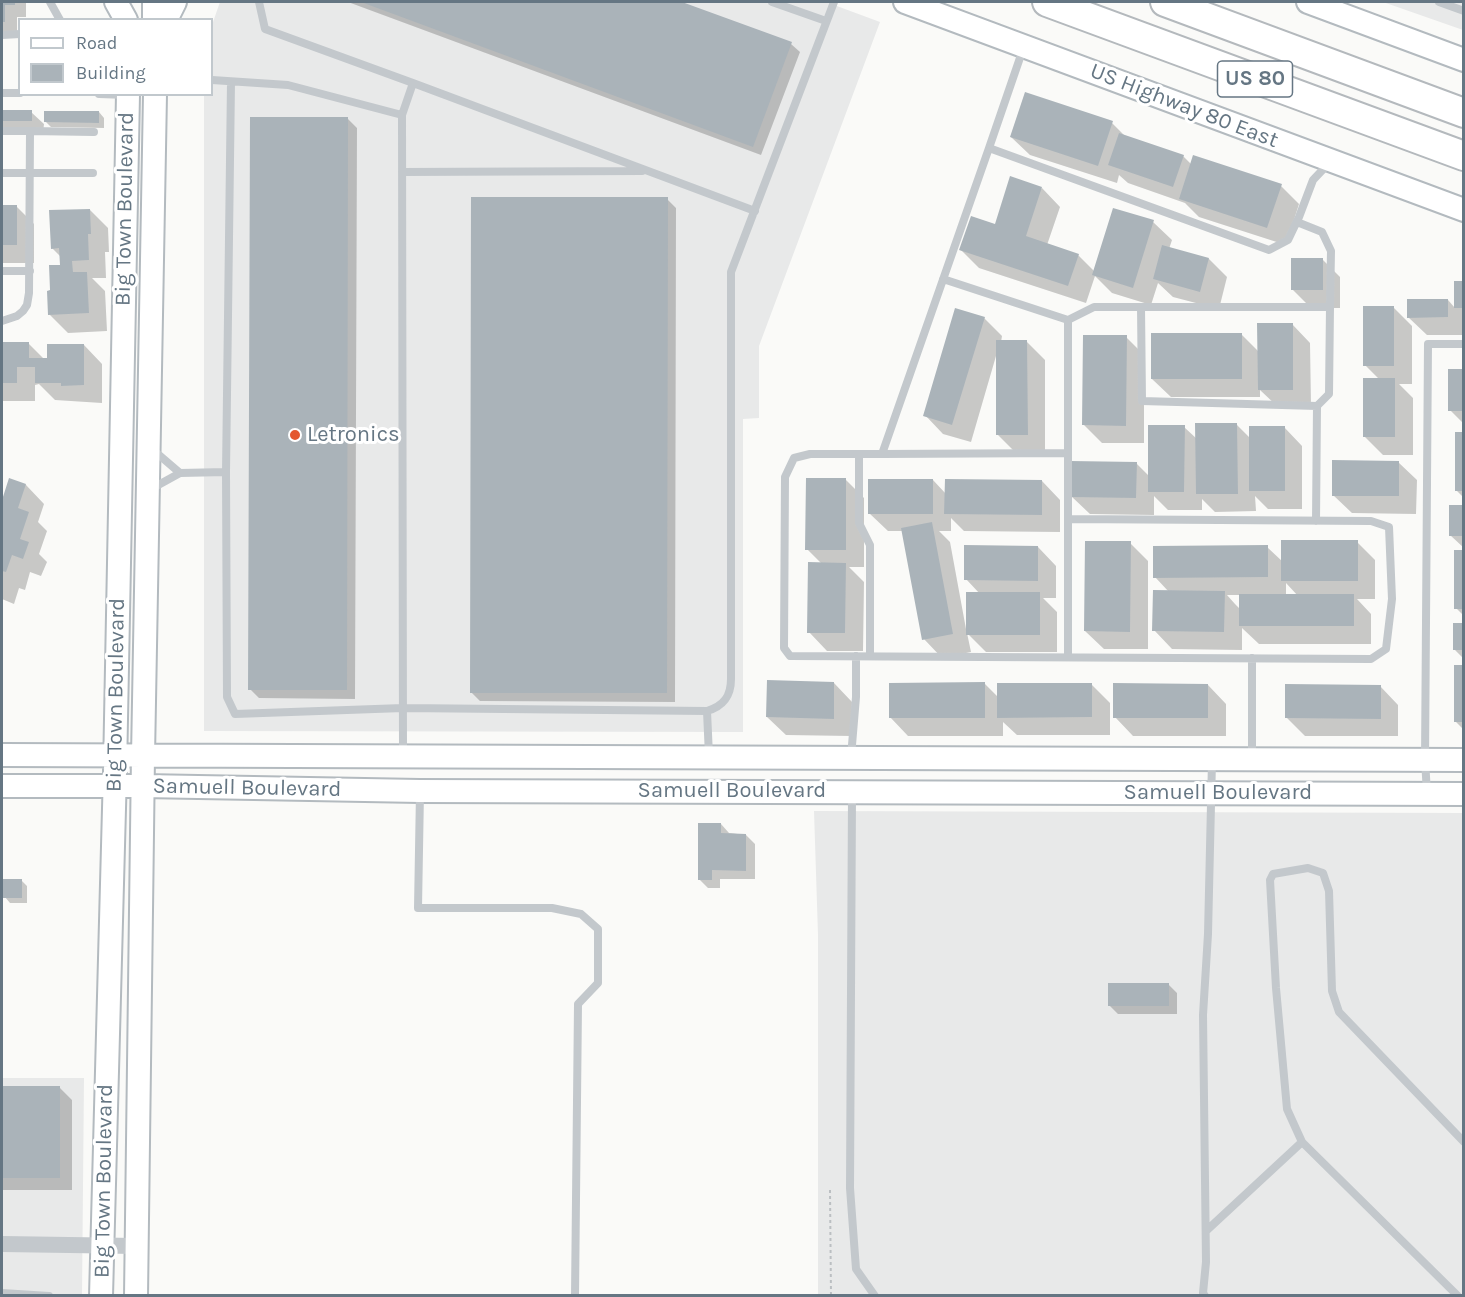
<!DOCTYPE html>
<html>
<head>
<meta charset="utf-8">
<style>
	body { margin:0 }
	#map { position:relative; width:1465px; height:1297px; overflow:hidden; background:#fafaf8; font-family:Karla,sans-serif }
	canvas { display:block }
	.frame { position:absolute; inset:0; border:3px solid #657683; pointer-events:none }
	.legend { position:absolute; left:18px; top:18px; width:195px; height:78px; box-sizing:border-box; background:#fff; border:2px solid #c1c8cd; margin:0; padding:8px 10px; list-style:none; font-size:18px; color:#657683 }
	.legend li { display:flex; align-items:center; gap:12px; height:30px }
	.legend b { width:30px; border:2px solid #c1c8cd }
</style>
</head>
<body>
<div id="map">
<canvas width="1465" height="1297"></canvas>
<div class="frame"></div>
<ul class="legend">
<li><b style="height:8px;background:#fff"></b>Road</li>
<li><b style="height:16px;background:#aab3b9"></b>Building</li>
</ul>
</div>
<script>
const c = document.querySelector('canvas').getContext('2d');
c.lineJoin = 'round';
function paint(path, color) { c.fillStyle = color; c.fill(path, 'evenodd'); }
function stroke(path, color, width, dash) { c.strokeStyle = color; c.lineWidth = width; c.lineCap = dash ? 'butt' : 'round'; c.setLineDash(dash || []); c.stroke(path); }
function drawText(font, color, halo, rows, align = 'center') {
  c.font = font + ' Karla,sans-serif'; c.lineWidth = 6; c.setLineDash([]); c.textBaseline = 'middle'; c.strokeStyle = halo; c.fillStyle = color; for (const [text, x, y, turn = 0] of rows) {
    c.save(); c.translate(x, y); c.rotate((+turn || 0) * Math.PI / 180); c.textAlign = isNaN(turn) ? turn : align; if (halo) c.strokeText(text, 0, 0); c.fillText(text, 0, 0); c.restore();
  }
}
paint(new Path2D(`
	M220,2h606l54,20 -121,324v72l-16,1v313l-539,-1v-636l8,-1v-69z
	M1383,2h80v28z
	M814,811l649,2v482h-645v-360z
	M2,1078h82l-2,217 -80,1z`), '#e8e9e9');
paint(new Path2D(`
	M2,2h24v15h-9v17h-15z
	M348,2h329l114,42 9,8 -39,103z
	M2,112h29l13,12 -1,9h-41z
	M99,112l5,6v10l-53,-1 -6,-6z
	M348,119l9,9 -2,571 -96,-1 -9,-9z
	M1112,123l14,14 57,19 9,9 89,21 18,18 -13,41 -87,-28 -14,-14 -57,-20 -9,-8 -2,8 -87,-28 -19,-18z
	M1042,188l18,19 -13,38 31,10 17,17 58,-50 19,18 -3,9 40,10 18,18 -8,32 -46,-12 -15,-14 -7,22 -39,-12 -17,-17 -9,27 -107,-35 -18,-18 35,-24z
	M667,199l9,9 -1,494 -195,-1 -9,-9z
	M2,206h14l18,18v39h-32z
	M90,210l18,18 1,24h-4l1,26h-14l13,13 2,40 -39,2 -19,-19 3,-22 9,-26v-9l-9,-9z
	M1322,259l18,18v31h-29l-18,-18z
	M1464,282v53h-37l-19,-18 40,-17 7,8z
	M1394,308l18,18v58h-13l14,14v57h-30l-18,-18 14,-58 -14,-14z
	M984,318l18,18 -1,6h26l18,18v93h-29l-18,-18 -2,-79 -25,86 -28,-8 -18,-19z
	M1292,324l18,19 1,64h-33l-18,-17v7h-89l-19,-18 90,-44 17,17z
	M1126,337l18,18v88h-42l-18,-18z
	M2,344h27l16,16 39,-15 18,19v39l-47,-3 -16,-16 -4,1v16h-33z
	M1464,371v53l-14,-14z
	M1237,425l13,13 34,-11 18,19v63h-34l-13,-13 1,15 -41,1 -13,-13v11h-34l-14,-14v19l-64,-1 -19,-18 65,-33 14,14 34,-50 13,12z
	M1464,434v64l-8,-8z
	M1398,462l19,18 -1,34 -64,-1 -19,-18z
	M10,480l16,5 18,19 -6,18 9,9 -8,23 8,8 -6,14 -11,-4 -5,18 -6,-2 -5,16 -12,-5v-97z
	M846,480l18,18v69h-15l15,15 -1,69h-36l-18,-19 13,-68 -15,-15z
	M933,480l13,14 96,-13 18,19v32l-96,-1 -13,-13v13h-12l11,11 16,87 14,-35 -14,-15 72,-32 18,19v32h-13l14,14v40h-71l-19,-19 4,19 -29,6 -18,-19 -21,-108h-15l-19,-18z
	M1464,506v42l-14,-13z
	M1357,542l18,18v39h-18l14,15v30h-112l-17,-16v22l-70,-1 -18,-19 15,-38 -14,-15 112,-30 16,15zM1286,583l12,13h-12zM1227,595h13v14l-5,-5z
	M1130,543l18,18v88h-44l-19,-18z
	M1464,551v65l-8,-8z
	M1464,624v35l-9,-9z
	M1464,666v64l-8,-8z
	M834,683l18,19 -1,34 -65,-1 -19,-18z
	M985,684l13,13 93,-13 19,19v32h-93l-14,-13v14h-95l-18,-19z
	M1208,685l18,19v32h-93l-18,-19z
	M1380,686l18,19v31h-93l-18,-18z
	M721,824l8,9 17,2 9,9v35h-35v9h-12l-9,-9z
	M21,880l6,6v17h-17l-5,-6z
	M1168,984l9,9v21h-59l-9,-9z
	M2,1087l58,1 12,12v90h-70z`), '#0003');
paint(new Path2D(`
	M2,2h13v3h-10v17h-3z
	M361,2h321l110,40 -39,105z
	M1025,92l88,29 -15,45 -88,-29z
	M2,110h30v11h-30z
	M44,111h55v12l-55,-1z
	M250,117h98l-1,573h-99z
	M1119,133l65,22 -11,32 -65,-22z
	M1193,155l89,29 -15,44 -88,-29z
	M1010,176l32,11 -16,49 53,18 -11,32 -109,-36 12,-34 24,8z
	M471,197h197l-1,496h-197z
	M2,205h15v40h-15z
	M1113,208l41,12 -21,68 -41,-13z
	M90,209l1,25h-3l1,26 -17,1 1,11h14l2,41 -41,2 -1,-24 3,-1 -1,-25h11l-1,-17 -8,1 -2,-39z
	M1162,245l47,13 -9,34 -47,-13z
	M1291,258h32v32h-32z
	M1454,281h10v27h-10z
	M1407,299h41v18l-41,1z
	M1363,306h31v60h-31z
	M955,308l30,9 -33,108 -29,-9z
	M1257,323h36v67h-35z
	M1151,333h91v46h-91z
	M1083,335h44l-1,91 -44,-1z
	M996,340h31l1,95h-32z
	M2,342h27v16h18v-14h37v41l-23,1v-3h-26v-16h-18v16h-15z
	M1448,369h16v42h-16z
	M1363,378h32v59h-32z
	M1195,423h42l1,71h-42z
	M1148,425h37l-1,67h-36z
	M1249,426h36v65h-36z
	M1455,432h9v59h-9z
	M1332,460l67,1v35h-67z
	M1070,461l67,1 -1,36 -66,-1z
	M9,478l17,6 -8,24 11,4 -9,27 9,3 -6,17 -11,-4 -6,17 -4,-1v-71z
	M806,478h40v72h-41z
	M868,479h65v35h-65z
	M945,479l97,1v35l-98,-1z
	M1449,505h15v31h-15z
	M932,522l21,112 -31,6 -21,-112z
	M1281,540h77v41h-77z
	M1085,541h46l-1,91 -46,-1z
	M964,545l74,1v35l-74,-1z
	M1268,545v32l-115,1v-32z
	M1454,550h10v59h-10z
	M808,562l38,1 -1,70h-38z
	M1153,590l72,1 -1,41 -72,-1z
	M966,592h74v43h-74z
	M1239,594h115v32h-115z
	M1453,623h11v27h-11z
	M1454,665h10v57h-10z
	M767,680l67,2v37l-68,-2z
	M985,682v36h-96v-35z
	M997,683h95v34l-95,1z
	M1113,683l95,1v34h-95z
	M1285,684l96,1v34l-96,-1z
	M698,823h23v10l25,1v37l-34,-1v10h-14z
	M3,879h19v19h-19z
	M1108,983h61v23h-61z
	M2,1086h58v92h-58z`), '#aab3b9');
const secondary = new Path2D(`
	M116,2l10,18
	M154,2v18
	M905,2l559,208
	M1308,2l156,58
	M166,20l9,-18
	M2,755l1462,5
	M2,786h141l277,5 1044,3
	M101,1296l14,-525 13,-677
	M136,1296l7,-540 12,-662`);
const highway = new Path2D(`
	M1047,2l417,154
	M1165,2l299,111`);
stroke(secondary, '#b3babf', 26);
stroke(highway, '#b4b9bd', 32);
stroke(new Path2D(`
	M830,1190l1,106`), '#bbbfc2', 2, [3, 3]);
stroke(new Path2D(`
	M50,2l10,18
	M259,2l6,27 148,54
	M772,2l54,19
	M1439,2l25,9
	M2,35l18,-1
	M212,80l76,5 114,30 1,641
	M2,93h18
	M99,94l28,1
	M402,115l11,-32 342,128
	M2,131h28l-1,162 -2,12 -4,6 -6,5 -15,5
	M30,131l64,1
	M989,148l34,-99
	M402,172l240,-1
	M2,173h91
	M1297,222l25,10 9,19 -1,56
	M2,271h28
	M943,279l125,41v199l303,2 18,6 3,72 -6,50 -15,10 -581,-3 -6,-8 1,-171 9,-19 16,-4h72l107,-306 280,102 19,-10 11,-23 14,-37 18,-19
	M1068,320l26,-13h236l-1,87 -12,12 -175,-5 -1,-94
	M859,454v69l11,22v111
	M882,454l186,-1
	M226,472l1,225 8,17 168,-6 304,3c17,-5 24,-15 24,-32v-407l103,-270
	M180,473l46,-1 5,-390
	M151,489l29,-16 -28,-24
	M1068,519v138
	M1316,521l1,-115
	M1252,658v99
	M707,711l2,45
	M851,757l5,-60v-41
	M420,792l-2,116h134l29,6 17,15v54l-20,21 -3,292
	M1427,793l-2,-33 3,-416h36
	M852,795l-2,393 6,81 19,27
	M1302,1142l-15,-33 -11,-121 -6,-108 3,-6 35,-6 15,5 6,18 3,100 7,21 125,130
	M1206,1231l96,-89 156,154
	M2,1293l47,3
	M1205,1296l-2,-3 3,-31 -3,-247 5,-81 4,-173`), '#c3c8cc', 8);
stroke(new Path2D(`
	M2,1244l134,2`), '#c3c8cc', 16);
stroke(secondary, '#fff', 22);
stroke(highway, '#fff', 28);
for (const [x, y, r, color] of [
	[295,435,6,"#e4572e"]
]) { const dot = new Path2D(); dot.arc(x, y, r, 0, 2 * Math.PI); c.fillStyle = color; c.fill(dot); stroke(dot, '#fff', 2); }
for (const [x, y, w] of [
	[1255,79,75]
]) { const box = new Path2D(); box.roundRect(x - w / 2, y - 18, w, 36, 4.5); c.fillStyle = '#fff'; c.fill(box); stroke(box, '#657683', 1.5); }
drawText('bold 21px', '#657683', null, [
	["US 80",1255,79]
]);
drawText('22px', '#657683', '#fff', [
	["US Highway 80 East",1184,106,21],
	["Big Town Boulevard",125,209,-89],
	["Big Town Boulevard",116,695,-89],
	["Samuell Boulevard",247,788,1],
	["Samuell Boulevard",732,791],
	["Samuell Boulevard",1218,793],
	["Big Town Boulevard",104,1181,-89]
]);
drawText('22px', '#657683', '#fff', [
	["Letronics",307,435]
], 'left');
</script>
</body>
</html>
